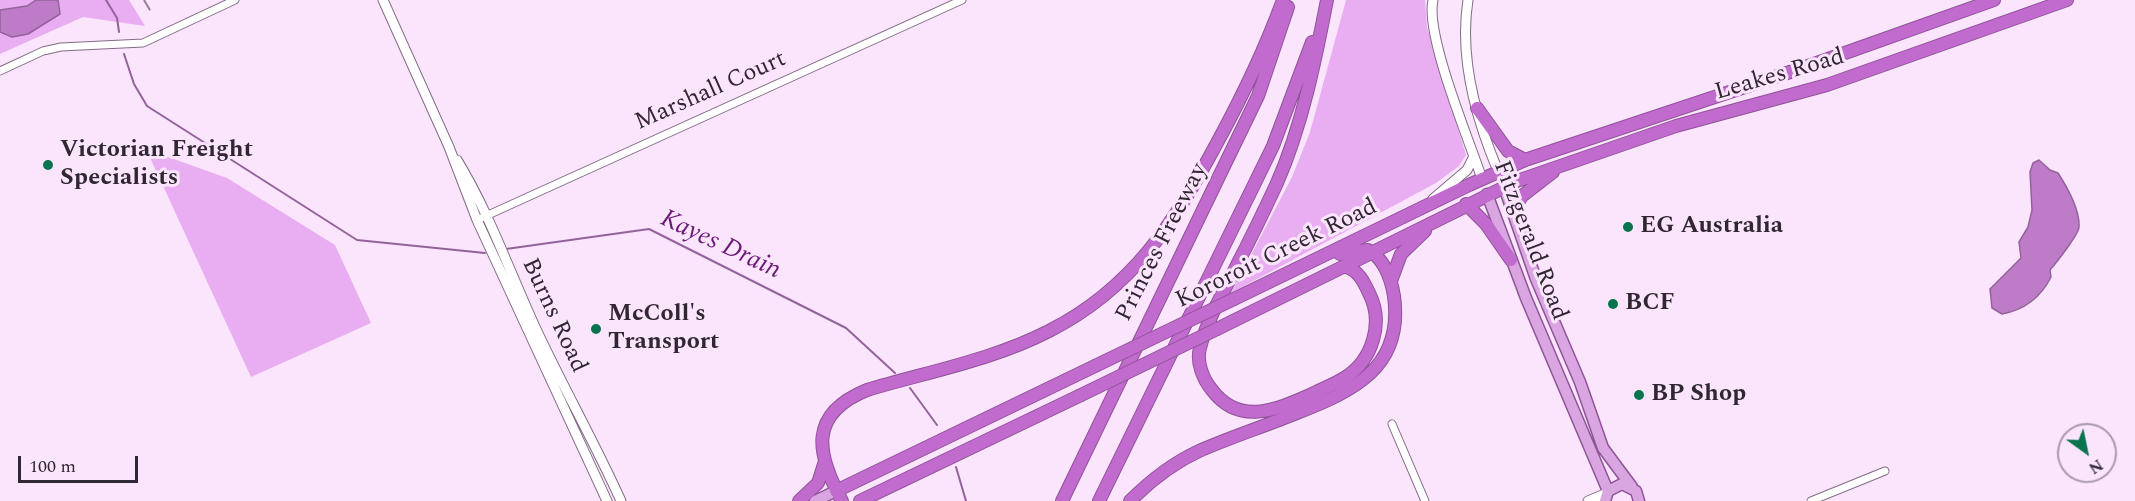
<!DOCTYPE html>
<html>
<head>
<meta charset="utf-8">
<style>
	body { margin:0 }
	#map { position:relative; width:2135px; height:501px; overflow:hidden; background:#fae5fd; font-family:Spectral,serif }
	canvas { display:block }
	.north { position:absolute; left:2057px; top:423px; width:60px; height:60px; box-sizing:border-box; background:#fae5fd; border:2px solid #aa99ac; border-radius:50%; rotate:147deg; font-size:16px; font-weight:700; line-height:24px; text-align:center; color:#312732 }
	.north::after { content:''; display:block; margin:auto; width:21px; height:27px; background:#08744e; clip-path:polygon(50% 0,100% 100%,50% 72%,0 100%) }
	.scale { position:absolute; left:18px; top:456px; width:120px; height:27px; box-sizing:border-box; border:3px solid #312732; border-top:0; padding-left:8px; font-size:18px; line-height:21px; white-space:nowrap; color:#312732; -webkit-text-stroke:4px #fae5fd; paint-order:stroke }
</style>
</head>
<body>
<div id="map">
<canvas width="2135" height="501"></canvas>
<div class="north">N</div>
<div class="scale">100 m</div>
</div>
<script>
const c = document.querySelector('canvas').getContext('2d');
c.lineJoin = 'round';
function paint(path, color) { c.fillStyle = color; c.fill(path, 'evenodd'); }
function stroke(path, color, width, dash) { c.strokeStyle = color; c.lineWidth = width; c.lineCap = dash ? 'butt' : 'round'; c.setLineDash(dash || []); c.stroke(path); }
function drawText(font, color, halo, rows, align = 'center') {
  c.font = font + ' Spectral,serif'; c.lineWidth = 6; c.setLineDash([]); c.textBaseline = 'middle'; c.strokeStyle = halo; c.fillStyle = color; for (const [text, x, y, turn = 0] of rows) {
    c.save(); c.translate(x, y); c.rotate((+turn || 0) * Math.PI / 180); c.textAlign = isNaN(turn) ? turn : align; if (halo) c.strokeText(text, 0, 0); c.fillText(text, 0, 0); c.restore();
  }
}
paint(new Path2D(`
	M0,0h129l16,26 -62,-9 -83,37z
	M1346,0h79l2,27 39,128 -7,11 -23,17 -205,110 61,-116 18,-45z
	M146,149l81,29 108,67 36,78 -120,54z`), '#e9aef1');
const water = new Path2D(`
	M36,0h22l2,14 -32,20 -16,3 -12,-5v-22l27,-4z
	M2039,160l11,10 8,3c9,14 22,37 21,54 0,7 -23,36 -29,43l1,7c-10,20 -27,33 -49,37l-10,-6 -2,-19 31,-31 -2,-16 9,-15 4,-17 -2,-38 3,-9z`);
paint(water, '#be7cc8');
stroke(water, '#94629b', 1.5);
stroke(new Path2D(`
	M106,0l11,18 2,14
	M124,54l10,30 13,22 210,134 128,13
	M506,249l143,-20 197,99 49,45
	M910,388l27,37
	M956,467l10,34`), '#94629b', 2);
const street = new Path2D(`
	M0,71l43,-20 18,-4 82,-4 92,-43
	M477,220l485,-220
	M1392,424l33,77
	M1811,501l74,-30`);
const secondary = new Path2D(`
	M383,0l66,147 28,73 130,281
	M1433,0c-8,35 36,140 49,179
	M1468,0c-9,57 8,119 30,171
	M457,160c32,52 53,113 79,169 27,58 59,114 85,172
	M1433,199l34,-29 7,-14
	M1588,501l19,-8`);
const primary = new Path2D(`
	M1504,187l32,92 44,103 23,66 29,39
	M1487,194l39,104 82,193
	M815,501l21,-10
	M1605,501l3,-10 14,-7 14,7 3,10`);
const highway = new Path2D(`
	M1327,0c-12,62 -25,126 -50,183 -13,28 -26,55 -40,82 -13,27 -30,54 -37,83 -4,14 3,31 12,42 27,36 64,20 98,5 12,-6 25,-11 36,-18 27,-18 38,-55 23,-84 -5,-11 -11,-23 -23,-26
	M1477,108l31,43 17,9
	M1466,204l20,20 25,36
	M1513,210l9,-14 31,-24
	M1391,281l10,-27 24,-23
	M1234,299l235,-114 56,-25 289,-96 180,-64
	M1217,329l300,-148 159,-55 151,-41 240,-85
	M836,491l259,-125
	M799,501l19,-18 6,-19
	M842,501c-26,-48 -34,-87 25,-111 60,-18 126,-30 182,-59 85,-43 126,-110 169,-190 25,-46 47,-92 65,-141
	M860,501l219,-105
	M1062,501l196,-405 30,-89
	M1099,501l174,-355 39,-104
	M1130,501c20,-20 43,-38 69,-50 32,-14 66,-25 98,-38 56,-22 107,-45 97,-117 -3,-18 -9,-37 -26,-46l-28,4`);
stroke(street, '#826c85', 9);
stroke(secondary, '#826c85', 11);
stroke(primary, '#8f5397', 13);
stroke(highway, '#8f5397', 14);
stroke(street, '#fff', 7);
stroke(secondary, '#fff', 9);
stroke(primary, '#daa6e2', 10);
stroke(highway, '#c16bce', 12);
stroke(new Path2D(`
	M144,0l7,12`), '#918193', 2, [12, 6]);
const highwayBridge = new Path2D(`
	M1095,366l139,-67
	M1079,396l138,-67`);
stroke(highwayBridge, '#8f5397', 14, []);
stroke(highwayBridge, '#c16bce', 12);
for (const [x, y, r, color] of [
	[48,165,6,"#08744e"],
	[1628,227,6,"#08744e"],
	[1613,304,6,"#08744e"],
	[596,329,6,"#08744e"],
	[1639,395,6,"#08744e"]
]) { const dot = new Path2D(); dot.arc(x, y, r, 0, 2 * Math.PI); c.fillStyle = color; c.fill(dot); stroke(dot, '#fae5fd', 2); }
drawText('24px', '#312732', '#fae5fd', [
	["Leakes Road",1780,76,-16],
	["Marshall Court",711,92,-24],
	["Fitzgerald Road",1529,241,69],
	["Princes Freeway",1163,243,-63],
	["Kororoit Creek Road",1277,255,-26],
	["Burns Road",553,316,65]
]);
drawText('bold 24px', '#312732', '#fae5fd', [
	["Victorian Freight",60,151],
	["Specialists",60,179],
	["EG Australia",1640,227],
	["BCF",1625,304],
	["McColl's",608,315],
	["Transport",608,343],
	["BP Shop",1651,395]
], 'left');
drawText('italic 26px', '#6b1a77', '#fae5fd', [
	["Kayes Drain",720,246,25]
]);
</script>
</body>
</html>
